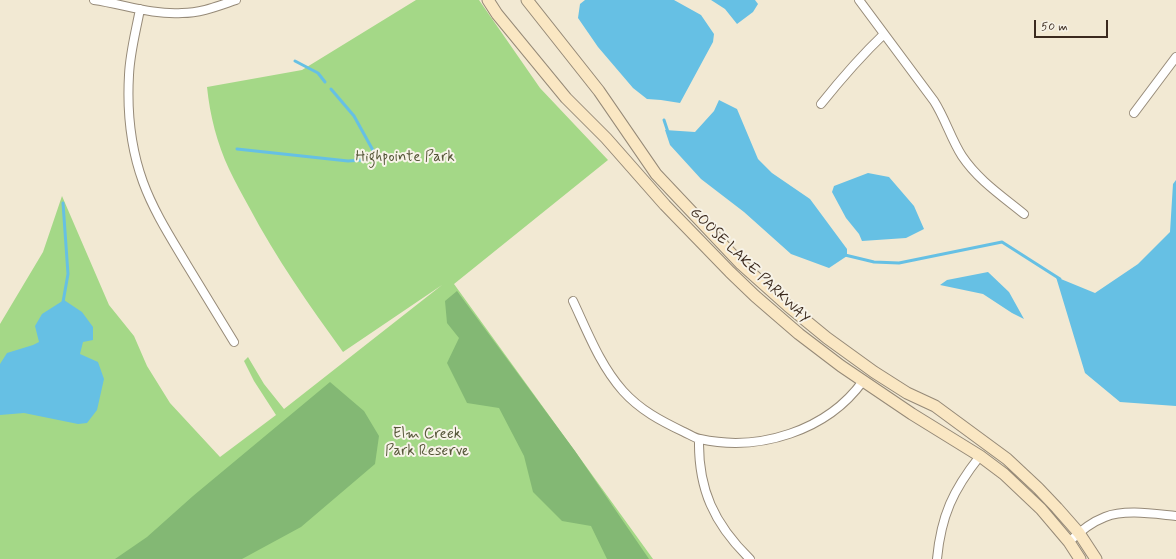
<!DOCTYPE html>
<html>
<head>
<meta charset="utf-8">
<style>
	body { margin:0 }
	#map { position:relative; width:1176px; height:559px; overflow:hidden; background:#f2e9d3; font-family:Mynerve,sans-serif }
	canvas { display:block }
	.scale { position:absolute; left:1034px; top:20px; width:74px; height:18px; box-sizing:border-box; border:2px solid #3b2a1e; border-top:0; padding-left:5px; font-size:12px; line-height:14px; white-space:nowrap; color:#3b2a1e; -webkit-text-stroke:3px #f7f3e8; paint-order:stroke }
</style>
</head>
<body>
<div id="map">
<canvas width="1176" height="559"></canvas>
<div class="scale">50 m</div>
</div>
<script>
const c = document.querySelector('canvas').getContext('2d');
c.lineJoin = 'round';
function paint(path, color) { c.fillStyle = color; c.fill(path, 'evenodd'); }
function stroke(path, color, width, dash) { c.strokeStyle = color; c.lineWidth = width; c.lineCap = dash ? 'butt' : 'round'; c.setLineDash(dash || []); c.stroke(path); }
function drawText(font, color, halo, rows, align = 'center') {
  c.font = font + ' Mynerve,sans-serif'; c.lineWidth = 4; c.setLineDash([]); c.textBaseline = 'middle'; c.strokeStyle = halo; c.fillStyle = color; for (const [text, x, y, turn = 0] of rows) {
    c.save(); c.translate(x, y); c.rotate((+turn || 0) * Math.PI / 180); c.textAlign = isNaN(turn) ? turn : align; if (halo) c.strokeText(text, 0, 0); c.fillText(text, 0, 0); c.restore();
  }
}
paint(new Path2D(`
	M416,0h63l61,88 68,72 -154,124 199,275h-653v-235l43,-72 19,-56 47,109 25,31 13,30 23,37 50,54 56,-42 -22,-34 -10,-20 4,-4 16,27 20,25 158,-124 -99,67c-34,-47 -67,-94 -94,-145 -7,-13 -14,-25 -20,-38 -12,-26 -19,-53 -22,-82l95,-17z`), '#a4d887');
paint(new Path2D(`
	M457,291l118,160 74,108h-42l-16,-33 -29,-5 -29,-29 -9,-36 -25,-48 -32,-5 -20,-40 12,-25 -12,-15 -2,-22z
	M330,382l34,29 15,25 -4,28 -74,63 -59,32h-127l32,-22 46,-41z`), '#83b874');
paint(new Path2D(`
	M585,0h89l27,15 13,19 -1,8 -33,61 -19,-3 -14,-1 -14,-11 -35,-41 -20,-29 2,-14z
	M711,0h44l3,4 -5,8 -16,12 -12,-15z
	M719,100l18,9 21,50 14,14 38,26 37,50v7l-18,12 -38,-14 -47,-42 -43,-33 -31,-34 -5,-15 30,2 19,-21z
	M868,173l21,4 25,29 10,23 -18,9 -44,3 -3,-7 -13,-16 -14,-26 2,-6z
	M1176,180v226l-56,-4 -35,-29 -29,-96 39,16 43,-29 32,-32 3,-48z
	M988,272l21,20 15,27 -12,-6 -29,-19 -43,-9 7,-5z
	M64,300l18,12 11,15v13l-10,2 -3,12 18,8 6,17 -7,31 -10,13 -9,1 -54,-11 -24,2v-51l7,-11 26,-8 6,-3 -4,-16 7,-12z`), '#66c0e4');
stroke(new Path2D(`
	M295,61l23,12 7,9
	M664,120l4,12
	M237,149l111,12 14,-1 13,-6 -21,-38 -23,-27
	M845,255l29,7 25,1 103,-21 58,37
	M63,302l5,-28 -5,-71`), '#66c0e4', 3);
const street = new Path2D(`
	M94,0c29,4 58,15 88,13 19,0 36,-7 54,-13
	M859,0l75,101c11,17 17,38 28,55 16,24 40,40 62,58
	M140,9c-4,22 -10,43 -11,66 -2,35 2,74 14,107 11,30 28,56 44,83 16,26 32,52 47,77
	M821,104c20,-25 40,-48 63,-70
	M1134,113l42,-56
	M573,301c15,32 27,64 50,90 17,19 38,30 61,41 5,2 10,6 16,7 59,13 127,-8 163,-58
	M699,439c-1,50 15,85 51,120
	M1069,542c10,-10 23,-20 36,-25 20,-8 50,-3 71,-1
	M937,559c4,-43 16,-69 43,-103`);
const secondary = new Path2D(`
	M488,0l9,14 69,84 40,40 59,67 65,67 25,24 44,38 42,32 71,48 68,42 24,18 37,35 28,33 11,17
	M527,0l72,91 57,83 85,90 47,42 39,32 47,34 33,21 28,13 72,53 31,29 19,20 22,25 17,26`);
stroke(street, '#968a78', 10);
stroke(secondary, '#968a78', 13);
stroke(street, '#fff', 8);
stroke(secondary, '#fae7c3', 11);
drawText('15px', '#555638', '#f7f3e8', [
	["Highpointe Park",405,158],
	["Elm Creek",427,435],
	["Park Reserve",427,452]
]);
drawText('15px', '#3b2a1e', '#f7f3e8', [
	["GOOSE LAKE PARKWAY",749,266,44]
]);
</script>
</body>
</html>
